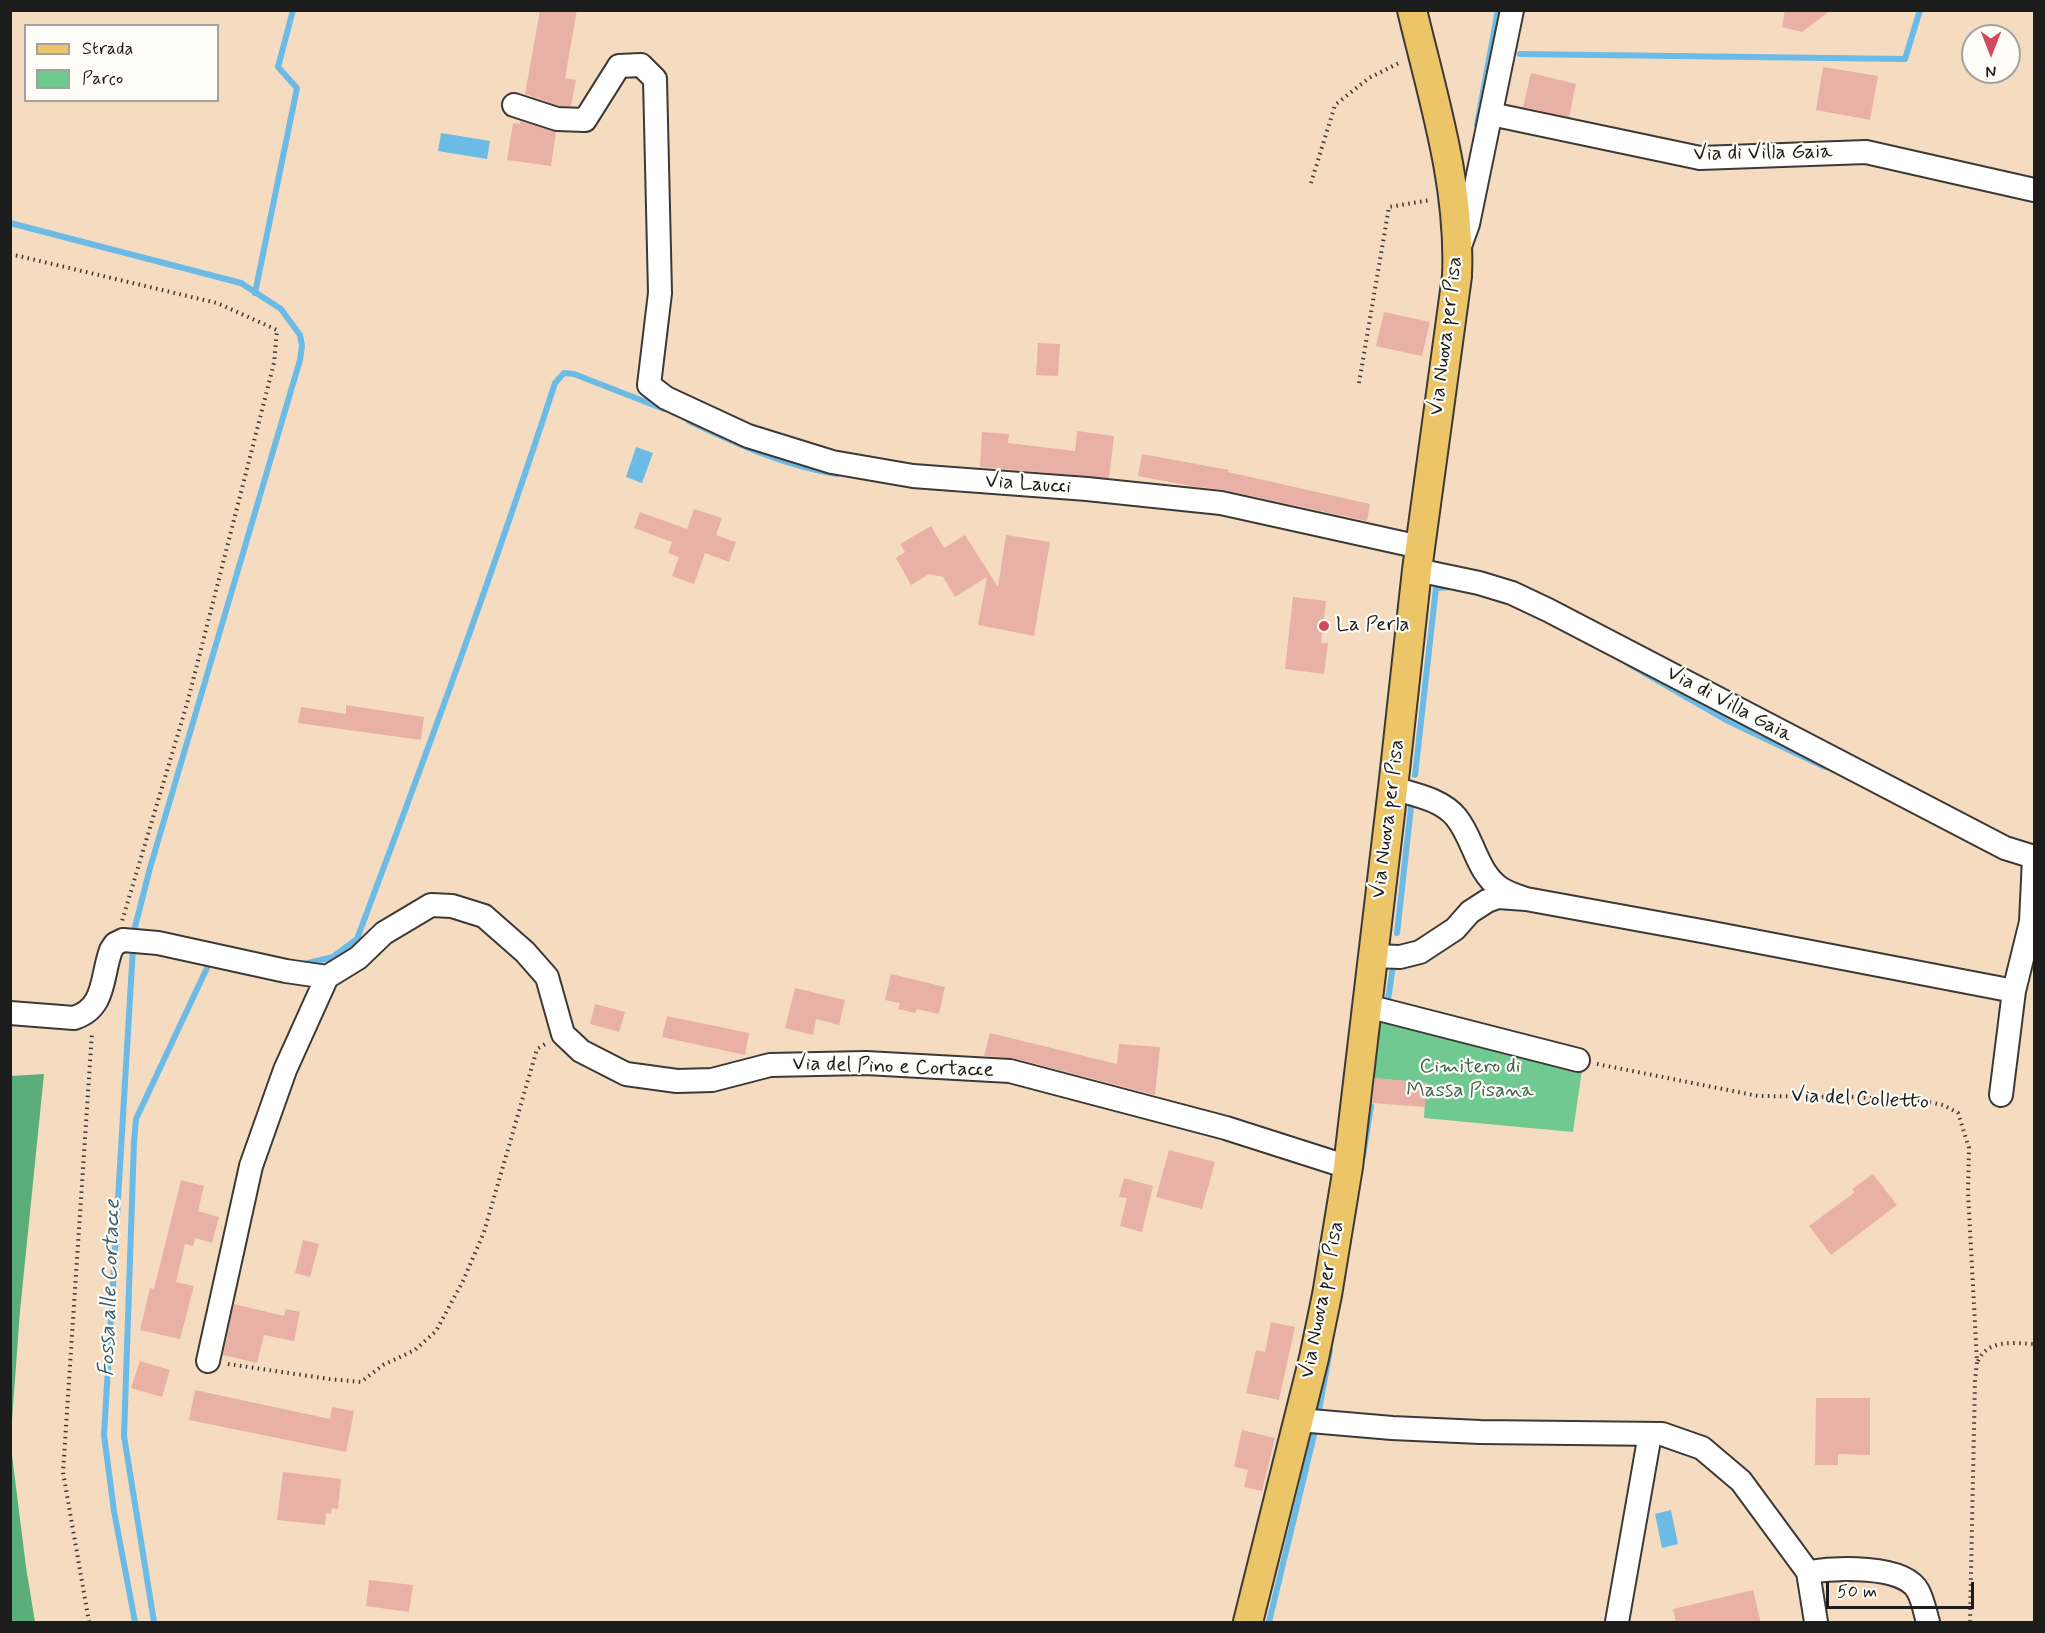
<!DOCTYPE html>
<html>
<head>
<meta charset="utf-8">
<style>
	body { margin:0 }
	#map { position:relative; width:2045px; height:1633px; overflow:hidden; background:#f5dcc0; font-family:Mynerve,sans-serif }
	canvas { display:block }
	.frame { position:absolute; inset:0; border:12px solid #1c1c1c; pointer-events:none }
	.legend { position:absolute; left:24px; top:24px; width:195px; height:78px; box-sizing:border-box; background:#fdfcf7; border:2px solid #a3a29f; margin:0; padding:8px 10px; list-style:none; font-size:18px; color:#1c1c1c }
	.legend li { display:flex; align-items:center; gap:12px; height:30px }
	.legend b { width:30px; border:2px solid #a3a29f }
	.north { position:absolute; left:1961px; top:24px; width:60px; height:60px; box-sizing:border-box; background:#fdfcf7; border:2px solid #a3a29f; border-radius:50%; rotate:180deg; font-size:16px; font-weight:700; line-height:24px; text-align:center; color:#1c1c1c }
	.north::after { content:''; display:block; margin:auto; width:21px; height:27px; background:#d1495b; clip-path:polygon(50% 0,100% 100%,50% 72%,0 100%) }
	.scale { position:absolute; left:1826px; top:1582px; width:148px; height:27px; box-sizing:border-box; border:3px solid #1c1c1c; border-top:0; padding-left:8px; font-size:18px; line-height:21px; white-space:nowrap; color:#1c1c1c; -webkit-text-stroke:4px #fdfcf7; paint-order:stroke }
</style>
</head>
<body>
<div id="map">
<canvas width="2045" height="1633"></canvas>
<div class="frame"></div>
<ul class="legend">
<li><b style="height:8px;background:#ecc569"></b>Strada</li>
<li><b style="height:16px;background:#6fc990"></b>Parco</li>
</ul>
<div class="north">N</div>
<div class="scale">50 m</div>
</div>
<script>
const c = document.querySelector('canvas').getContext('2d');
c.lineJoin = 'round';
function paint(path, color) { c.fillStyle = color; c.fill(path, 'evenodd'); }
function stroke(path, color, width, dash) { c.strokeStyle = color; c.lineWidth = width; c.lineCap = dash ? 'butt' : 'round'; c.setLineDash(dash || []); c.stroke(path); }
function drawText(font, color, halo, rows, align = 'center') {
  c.font = font + ' Mynerve,sans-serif'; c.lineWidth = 4.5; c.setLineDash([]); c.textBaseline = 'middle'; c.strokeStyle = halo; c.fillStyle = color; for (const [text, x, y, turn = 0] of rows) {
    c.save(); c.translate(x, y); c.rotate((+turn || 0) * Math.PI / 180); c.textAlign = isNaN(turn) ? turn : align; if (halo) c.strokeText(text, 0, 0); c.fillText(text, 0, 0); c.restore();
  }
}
paint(new Path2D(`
	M1380,1010l202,60 -9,62 -149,-14 2,-35 -54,-5z`), '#6fc990');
paint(new Path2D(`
	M44,1074l-24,237 -9,123v-358z
	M10,1439l16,128 9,55h-24z`), '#5bad7a');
paint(new Path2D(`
	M441,133l49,8 -3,18 -49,-8z
	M636,447l17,6 -11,30 -16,-6z
	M1671,1510l7,34 -16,4 -7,-34z`), '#6cbae6');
stroke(new Path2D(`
	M1520,54l385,5 15,-49
	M1477,125l21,-115
	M10,223l231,60 40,26 19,26 2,11 -2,14 -150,508 -16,63 -30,504 10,76 21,111
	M255,293l42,-205 -19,-21 15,-57
	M689,421c48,23 96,45 148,53
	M1627,663l99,57 99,47
	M1415,775l21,-187 16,-1
	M1397,933l14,-126
	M304,964l29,-7 24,-18c69,-184 137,-368 198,-556l9,-10 10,1 90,35
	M1388,1000l5,-34
	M1363,1156l8,-50
	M1318,1416l12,-66
	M154,1622l-30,-186 10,-294 2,-23 71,-151
	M1269,1622l45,-187`), '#6cbae6', 6);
paint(new Path2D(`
	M540,10h37l-12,68 11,2 -5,26h-12l-34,-12z
	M1785,10h46l-29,22 -20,-5z
	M1823,67l55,9 -8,44 -54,-10z
	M1531,73l45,11 -7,33 -46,-10z
	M520,121l36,11 -5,34 -44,-6 6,-37 7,1z
	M1384,312l46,10 -8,34 -46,-10z
	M1038,343l22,1 -2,32 -22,-1z
	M1077,431l37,5 -5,42 -129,-11 2,-35 27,2 -1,9 67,8z
	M1142,454l87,16 -1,2 142,32 -3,17 -143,-31 -33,-4 -53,-10z
	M694,509l28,9 -6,17 20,7 -7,20 -24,-9 -11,31 -22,-8 7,-19 -11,-4 4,-11 -38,-14 6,-16 47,17z
	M931,526l13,22 21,-13 33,52 8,-52 44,7 -16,94 -56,-11 9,-48 -32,20 -12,-20 -14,-3 -18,11 -15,-27 9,-6 -5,-8z
	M1293,597l33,4 -5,42h7l-4,31 -39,-5z
	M346,705l78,12 -3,23 -123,-17 3,-16 45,7z
	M891,974l54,13 -6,27 -22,-5 -2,4 -17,-4 2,-6 -15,-3z
	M795,988l50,12 -6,25 -23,-6 -3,16 -28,-7z
	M595,1004l30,8 -6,20 -29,-8z
	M667,1016l82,17 -4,22 -83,-18z
	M990,1033l127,31 2,-20 41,3 -5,48 -142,-37 -29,-2z
	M1375,1078l52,5 -2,24 -53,-4z
	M1169,1150l46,12 -13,47 -46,-12z
	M1873,1174l24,31 -66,50 -22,-29 46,-34 -3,-3z
	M1124,1178l29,8 -11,46 -22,-6 7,-28 -8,-1z
	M181,1180l23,6 -6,25 21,6 -7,26 -17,-5 -2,8 -8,-2 -9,38 18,4 -14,53 -40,-9 10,-42 4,1z
	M303,1240l16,4 -9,33 -15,-4z
	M234,1304l50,12 2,-7 14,3 -6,29 -30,-6 -7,28 -34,-8z
	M1271,1322l24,5 -16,73 -33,-7 10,-43 9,2z
	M140,1361l30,9 -8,27 -31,-9z
	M195,1390l135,29 2,-12 22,4 -8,41 -157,-32z
	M1816,1398h54v57l-32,-1v11h-23z
	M1242,1430l33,8 -13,53 -18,-4 4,-17 -14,-3z
	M283,1472l58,7 -3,30 -6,-1 -1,6 -5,-1 -1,12 -48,-5z
	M369,1580l44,5 -4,27 -43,-6z
	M1753,1590l8,33h-85l-3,-14z`), '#e9b1a6');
const minor = new Path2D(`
	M514,105l43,14 28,1 34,-54 22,-1 14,14 5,214 -11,92 17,13 82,38 84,26 81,14 174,13 134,14 199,44
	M1491,114l209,44 166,-6 168,38
	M1460,246l8,-22 44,-214
	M1417,570l62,13 33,10 36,17 457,238 29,9
	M1526,899l181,33 307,59
	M1373,956l27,1 20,-5 35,-23 15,-17 17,-11 11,-4 28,2c-9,-3 -19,-6 -26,-11 -24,-17 -26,-49 -44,-71 -15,-18 -41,-22 -63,-29
	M1367,1006l211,54
	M10,1013l64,5c32,-10 27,-41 37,-68l4,-6 8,-4 35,3 128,28 41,6 31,-19 26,-25 47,-28 21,1 32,10 41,36 22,25 16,57 18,17 45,23 51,7 35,-1 58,-15 96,-2 144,8 216,57 122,39
	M2001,1095l13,-104 17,-69 3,-64
	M208,1361l43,-195 34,-96 42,-93
	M1299,1420l93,8 88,4 182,2 40,14 39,33 67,91 8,50
	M1808,1572c26,-4 96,-8 110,19 5,9 7,21 10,31
	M1617,1622l33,-188`);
const major = new Path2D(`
	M1248,1622l66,-264 13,-63 21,-128 45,-379 24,-218 40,-294c4,-91 -24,-178 -45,-266`);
stroke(minor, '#3d3935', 26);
stroke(major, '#3d3935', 32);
stroke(new Path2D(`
	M1311,183l24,-78 34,-27 32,-16
	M10,254l207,49 60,27 -3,33 -87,341 -65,217
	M1359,383l30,-176 42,-7
	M1597,1064l161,32 95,1 70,4 20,4 15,8 11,35 -1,44 9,170 -2,18 -5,242
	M1978,1361c10,-22 35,-18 56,-17
	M228,1364l101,15 32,3 22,-17 32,-15 21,-19 27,-50 21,-49 53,-183 10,-6
	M89,1622l-26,-150 29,-440`), '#3d3935', 4, [1.5, 4.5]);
stroke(minor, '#fff', 22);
stroke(major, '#ecc569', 28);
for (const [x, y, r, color] of [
	[1324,626,6,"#d1495b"]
]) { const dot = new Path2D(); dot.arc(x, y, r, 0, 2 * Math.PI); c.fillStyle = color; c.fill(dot); stroke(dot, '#fdfcf7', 2); }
drawText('21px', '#1c1c1c', '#fdfcf7', [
	["Via di Villa Gaia",1763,154,-1],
	["Via Nuova per Pisa",1447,336,-83],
	["Via Laucci",1028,485,4],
	["Via di Villa Gaia",1729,705,28],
	["Via Nuova per Pisa",1389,819,-83],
	["Via del Pino e Cortacce",893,1068,2],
	["Via del Colletto",1860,1100,3],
	["Via Nuova per Pisa",1323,1300,-79]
]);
drawText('21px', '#1c1c1c', '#fdfcf7', [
	["La Perla",1336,626]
], 'left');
drawText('21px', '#3d614a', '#fdfcf7', [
	["Cimitero di",1470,1068],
	["Massa Pisana",1470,1092]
]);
drawText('italic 22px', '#3c5b6d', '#fdfcf7', [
	["Fossa alle Cortacce",111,1288,-88]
]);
</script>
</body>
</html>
